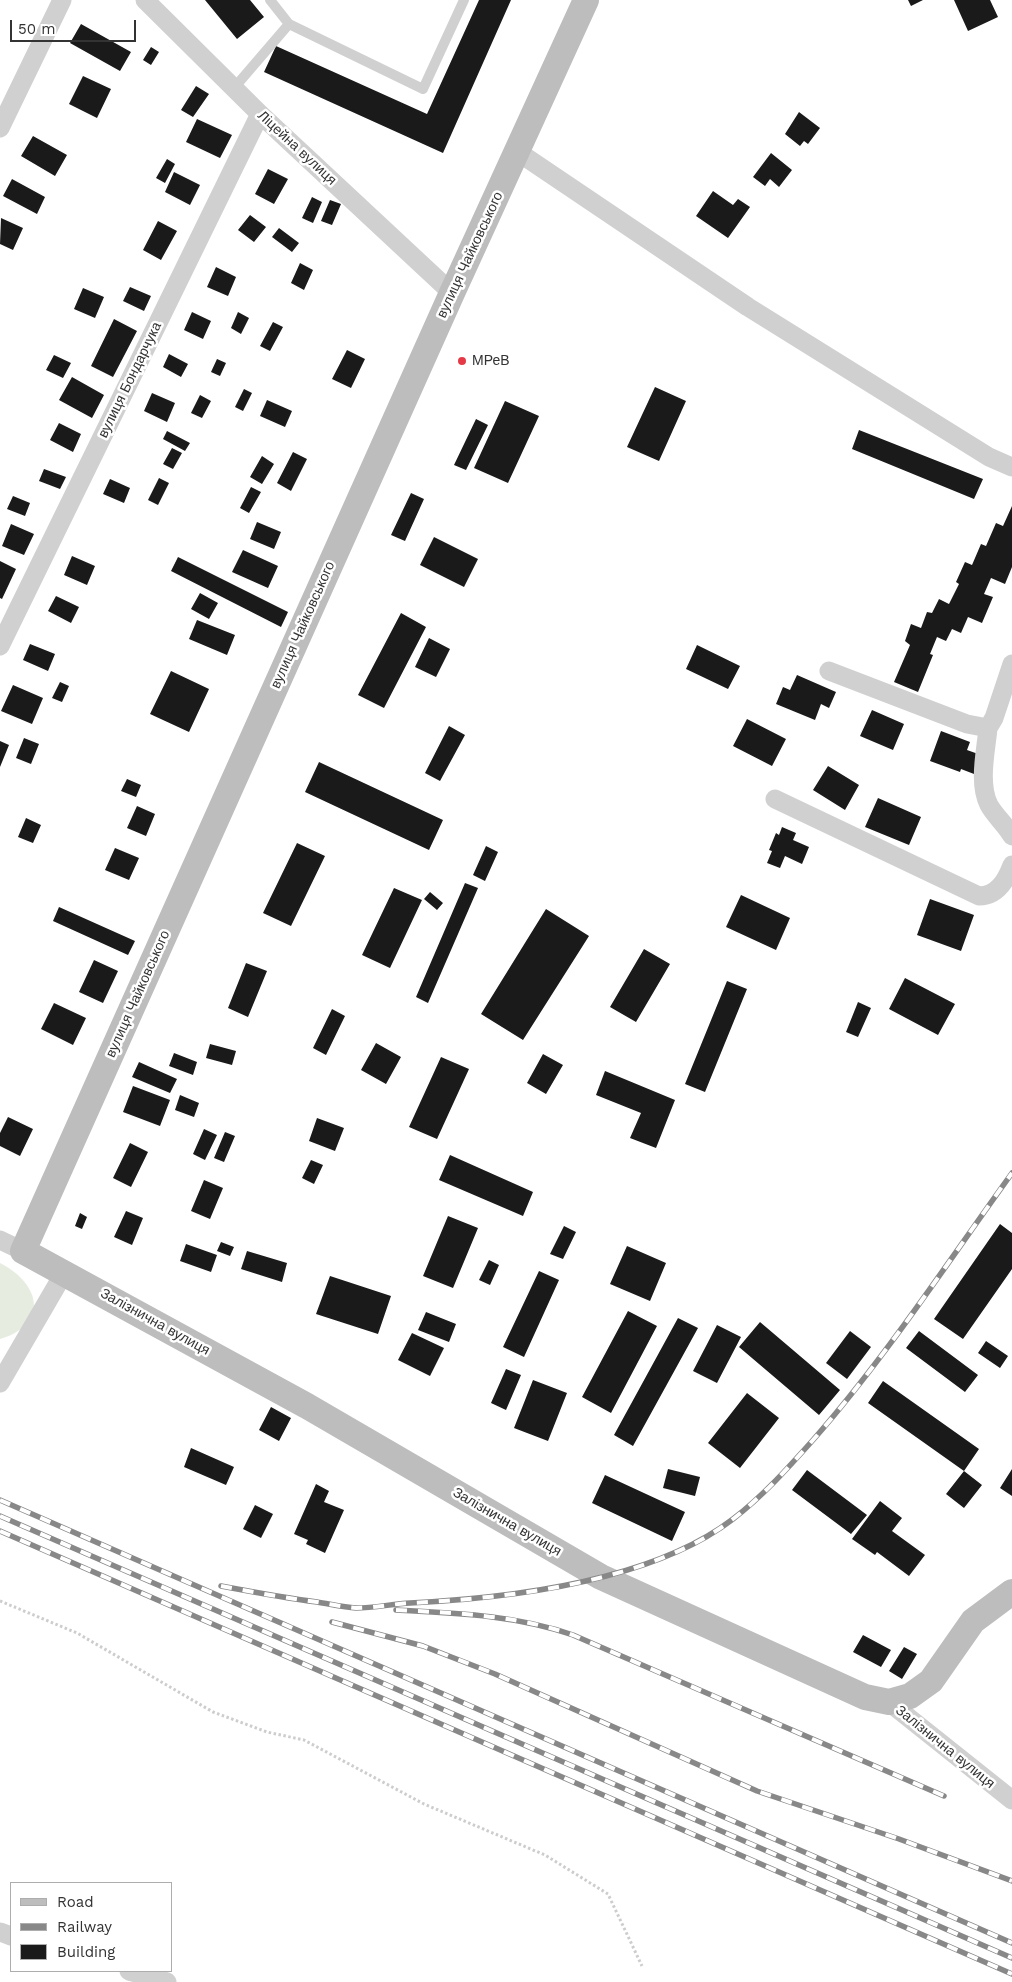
<!DOCTYPE html>
<html>
<head>
<meta charset="utf-8">
<style>
	body { margin:0 }
	#map { position:relative; width:1012px; height:1982px; overflow:hidden; background:#fff; font-family:"Work Sans",sans-serif }
	canvas { display:block }
	.legend { position:absolute; left:10px; top:1882px; width:162px; height:90px; box-sizing:border-box; background:#fff; border:1px solid #adadad; margin:0; padding:6px 9px; list-style:none; font-size:15px; color:#333 }
	.legend li { display:flex; align-items:center; gap:10px; height:25px }
	.legend b { width:25px; border:1px solid #adadad }
	.scale { position:absolute; left:10px; top:20px; width:126px; height:22px; box-sizing:border-box; border:2px solid #333; border-top:0; padding-left:6px; font-size:15px; line-height:18px; white-space:nowrap; color:#333; -webkit-text-stroke:4px #fff; paint-order:stroke }
</style>
</head>
<body>
<div id="map">
<canvas width="1012" height="1982"></canvas>
<ul class="legend">
<li><b style="height:6px;background:#bdbdbd"></b>Road</li>
<li><b style="height:6px;background:#888"></b>Railway</li>
<li><b style="height:14px;background:#1a1a1a"></b>Building</li>
</ul>
<div class="scale">50 m</div>
</div>
<script>
const c = document.querySelector('canvas').getContext('2d');
c.lineJoin = 'round';
function paint(path, color) { c.fillStyle = color; c.fill(path, 'evenodd'); }
function stroke(path, color, width, dash) { c.strokeStyle = color; c.lineWidth = width; c.lineCap = dash ? 'butt' : 'round'; c.setLineDash(dash || []); c.stroke(path); }
function drawText(font, color, halo, rows, align = 'center') {
  c.font = font + ' "Work Sans",sans-serif'; c.lineWidth = 5; c.setLineDash([]); c.textBaseline = 'middle'; c.strokeStyle = halo; c.fillStyle = color; for (const [text, x, y, turn = 0] of rows) {
    c.save(); c.translate(x, y); c.rotate((+turn || 0) * Math.PI / 180); c.textAlign = isNaN(turn) ? turn : align; if (halo) c.strokeText(text, 0, 0); c.fillText(text, 0, 0); c.restore();
  }
}
paint(new Path2D(`
	M0,1263c40,20 50,61 0,76z`), '#e6ecdf');
paint(new Path2D(`
	M205,0h45l14,17 -27,22z
	M479,0h32l-68,153 -179,-81 12,-26 151,68z
	M908,0h15l-12,6z
	M954,0h36l8,17 -30,14z
	M81,24l50,28 -11,19 -50,-28z
	M151,47l8,5 -8,13 -8,-5z
	M83,76l28,13 -14,29 -28,-14z
	M196,86l13,8 -16,23 -12,-7z
	M799,112l21,16 -12,16 -4,-3 -4,5 -15,-12z
	M197,119l35,16 -12,23 -34,-16z
	M33,136l34,19 -12,21 -34,-20z
	M771,153l21,17 -13,17 -9,-8 -5,7 -12,-9z
	M167,159l8,5 -10,19 -9,-5z
	M268,169l20,10 -14,25 -19,-10z
	M174,172l26,13 -10,20 -25,-13z
	M12,179l33,18 -8,17 -34,-18z
	M713,191l20,14 5,-6 12,8 -22,31 -32,-22z
	M312,197l10,5 -9,21 -11,-5z
	M330,200l11,4 -9,21 -11,-4z
	M250,215l16,12 -12,15 -16,-12z
	M1,218l22,10 -10,22 -13,-6z
	M158,221l19,10 -16,29 -18,-10z
	M279,228l20,15 -7,9 -20,-15z
	M300,263l13,7 -9,20 -13,-7z
	M216,267l20,10 -8,19 -21,-9z
	M130,287l21,9 -7,15 -21,-10z
	M83,288l21,9 -9,21 -21,-9z
	M192,312l19,9 -8,18 -19,-9z
	M238,312l11,6 -8,16 -10,-6z
	M114,319l23,12 -24,46 -22,-11z
	M273,322l10,5 -13,24 -10,-5z
	M347,350l18,9 -14,29 -19,-9z
	M169,354l19,10 -7,13 -18,-10z
	M54,355l17,8 -8,15 -17,-8z
	M217,359l9,4 -6,13 -9,-4z
	M72,377l32,18 -12,23 -33,-18z
	M655,387l31,14 -27,60 -32,-14z
	M244,389l8,4 -9,18 -8,-4z
	M152,393l23,10 -8,19 -23,-11z
	M200,395l11,6 -9,17 -11,-5z
	M267,400l25,11 -7,16 -25,-11z
	M505,401l34,15 -31,67 -34,-15z
	M476,419l12,6 -22,45 -12,-5z
	M59,423l22,11 -8,18 -23,-12z
	M859,430l124,49 -9,20 -122,-50z
	M167,431l23,12 -5,8 -22,-12z
	M172,448l10,5 -9,16 -10,-5z
	M293,452l14,7 -16,32 -14,-8z
	M262,456l12,8 -12,20 -12,-7z
	M44,469l22,8 -6,12 -21,-8z
	M159,478l10,5 -11,22 -10,-5z
	M110,479l20,9 -6,15 -21,-9z
	M251,487l10,5 -12,21 -9,-5z
	M411,493l13,6 -19,42 -14,-6z
	M13,496l17,7 -5,13 -18,-7z
	M1012,506v61l-7,17 -14,-6 -7,16 9,3 -11,26 -14,-6 -7,16 -9,-4 -6,12 -9,-4 -7,17 3,1 -15,37 -24,-10 16,-37 -5,-4 6,-17 10,4 6,-16 5,1 7,-14 10,5 10,-20 -3,-2 9,-20 7,3 9,-21 5,2 10,-23 7,3z
	M257,522l24,10 -7,17 -24,-10z
	M11,524l23,10 -10,21 -22,-9z
	M434,537l44,22 -14,28 -44,-22z
	M243,550l35,16 -10,22 -36,-16z
	M72,556l23,10 -8,19 -23,-10z
	M178,557l110,55 -7,15 -110,-56z
	M0,561l16,8 -14,30 -2,-1z
	M200,593l18,10 -9,16 -18,-10z
	M56,596l23,11 -8,16 -23,-12z
	M401,613l25,14 -42,81 -26,-13z
	M197,620l38,15 -8,20 -38,-16z
	M429,638l21,11 -14,28 -21,-10z
	M30,644l25,10 -7,17 -25,-11z
	M697,645l43,21 -12,23 -42,-20z
	M171,671l38,18 -20,43 -39,-18z
	M797,675l39,17 -7,16 -8,-4 -6,16 -39,-16 7,-17 7,3z
	M60,682l9,4 -7,16 -10,-4z
	M13,685l30,13 -11,26 -31,-13z
	M872,710l32,14 -11,26 -33,-14z
	M747,719l39,20 -14,27 -39,-20z
	M449,726l16,9 -25,46 -15,-8z
	M941,731l29,11 -3,8 14,5 -7,19 -13,-5 -1,3 -30,-11z
	M24,738l15,6 -8,20 -15,-6z
	M0,741l9,4 -9,22z
	M319,762l124,58 -14,30 -124,-58z
	M828,766l31,19 -14,25 -32,-20z
	M127,779l14,6 -5,12 -15,-6z
	M878,798l43,19 -12,28 -44,-18z
	M137,806l18,8 -9,22 -19,-8z
	M26,818l15,7 -8,18 -15,-6z
	M782,827l14,6 -3,7 16,7 -7,17 -17,-8 -5,12 -13,-5 5,-12 -3,-1 7,-17 3,2z
	M297,843l28,13 -34,70 -28,-13z
	M486,846l12,6 -13,29 -12,-6z
	M115,848l24,10 -10,22 -24,-10z
	M465,883l13,5 -50,115 -12,-6z
	M394,888l28,12 -32,68 -28,-13z
	M430,892l13,11 -6,7 -13,-11z
	M741,895l49,23 -14,32 -50,-23z
	M930,899l44,16 -13,36 -44,-16z
	M59,907l76,34 -7,14 -75,-34z
	M546,909l43,27 -66,104 -42,-26z
	M644,949l26,15 -34,58 -26,-15z
	M94,960l24,11 -15,32 -24,-11z
	M246,963l21,8 -19,46 -20,-9z
	M905,978l50,26 -17,31 -49,-26z
	M727,981l20,8 -42,103 -20,-8z
	M858,1002l13,6 -13,29 -12,-5z
	M54,1003l32,15 -13,27 -32,-16z
	M332,1009l13,7 -19,39 -13,-7z
	M376,1043l25,14 -15,27 -25,-14z
	M210,1044l26,7 -4,14 -26,-7z
	M174,1053l23,9 -4,13 -24,-9z
	M543,1054l20,11 -17,29 -19,-11z
	M441,1057l28,12 -32,70 -28,-12z
	M139,1062l38,17 -7,14 -38,-16z
	M605,1071l70,29 -19,48 -26,-10 11,-25 -45,-18z
	M133,1086l37,14 -10,26 -37,-14z
	M180,1095l19,8 -5,14 -19,-7z
	M8,1117l25,12 -13,27 -20,-10v-13z
	M317,1118l27,10 -9,23 -26,-10z
	M204,1129l13,6 -12,25 -12,-6z
	M225,1132l10,4 -11,26 -10,-4z
	M130,1143l18,9 -17,35 -18,-9z
	M450,1155l83,37 -10,24 -84,-36z
	M311,1160l12,5 -9,19 -12,-6z
	M204,1180l19,8 -13,31 -19,-8z
	M126,1211l17,7 -11,27 -18,-8z
	M80,1213l7,4 -5,12 -7,-3z
	M448,1216l30,12 -25,60 -30,-12z
	M1000,1224l12,9v36l-49,70 -29,-20z
	M564,1226l12,6 -13,27 -13,-5z
	M221,1242l13,5 -4,9 -13,-5z
	M186,1244l31,11 -6,17 -31,-11z
	M627,1246l39,17 -16,38 -40,-17z
	M247,1251l40,12 -5,19 -41,-13z
	M489,1260l10,5 -9,20 -11,-5z
	M539,1271l20,9 -35,77 -21,-10z
	M330,1276l61,20 -13,38 -62,-20z
	M628,1311l29,15 -46,87 -29,-16z
	M426,1312l30,12 -7,18 -31,-12z
	M678,1318l20,10 -65,118 -19,-11z
	M760,1322l80,68 -21,25 -80,-68z
	M717,1325l24,12 -24,46 -24,-12z
	M850,1331l21,16 -24,32 -21,-16z
	M919,1331l59,44 -13,17 -59,-44z
	M412,1333l32,15 -14,28 -32,-16z
	M986,1341l22,15 -8,12 -22,-15z
	M506,1369l15,6 -15,35 -15,-7z
	M533,1380l34,13 -19,48 -34,-13z
	M883,1381l96,68 -15,22 18,14 -18,23 -18,-14 18,-23 -96,-68z
	M747,1393l32,25 -39,50 -32,-25z
	M271,1407l20,11 -12,23 -20,-11z
	M191,1448l43,19 -8,18 -42,-18z
	M668,1469l32,8 -5,19 -32,-8z
	M1012,1469v27l-12,-8z
	M807,1470l60,45 -16,19 -59,-44z
	M605,1475l80,37 -13,29 -80,-38z
	M316,1484l13,7 -5,11 20,8 -19,43 -19,-9 2,-4 -14,-6z
	M880,1501l22,17 -10,13 33,24 -16,21 -32,-24 -2,3 -23,-16z
	M255,1505l18,9 -12,24 -18,-9z
	M863,1635l28,15 -10,17 -28,-15z
	M904,1647l13,7 -15,25 -13,-8z`), '#1a1a1a');
stroke(new Path2D(`
	M0,1601l77,32 136,79 54,20 37,8 120,64 121,51 63,39 34,72`), '#cdcdcd', 3, [2.5, 2.5]);
stroke(new Path2D(`
	M289,24l134,65 41,-89
	M234,88l55,-64 -19,-24`), '#d0d0d0', 10);
stroke(new Path2D(`
	M145,0l115,114 192,179
	M0,128l62,-128
	M518,152l230,155 241,150 23,10
	M0,646l260,-532
	M829,671l138,53 21,4 6,-10 18,-54
	M988,728c-2,23 -10,55 1,77 6,11 17,20 23,31
	M775,799l204,97c18,0 27,-15 33,-31
	M0,1240l23,11
	M0,1383l64,-110
	M889,1702l123,98
	M0,1932l11,4
	M129,1971l38,11`), '#d0d0d0', 19);
stroke(new Path2D(`
	M586,0l-134,293 -429,958 284,155 294,171 264,120 24,5 21,-6 21,-15 42,-60 39,-29`), '#bdbdbd', 26);
const rail = new Path2D(`
	M0,1500l1012,443
	M0,1516l1012,442
	M0,1531l1012,443
	M221,1586c32,6 64,12 96,16 13,2 26,5 39,6 18,0 36,-4 54,-5 101,-5 241,-21 323,-84 30,-23 55,-51 80,-79 73,-83 134,-177 199,-267
	M396,1610c60,3 120,5 177,25l371,161
	M332,1622l91,24 72,28 262,117 142,48 113,42`);
stroke(rail, '#888', 5.5);
stroke(rail, '#fff', 4, [11]);
for (const [x, y, r, color] of [
	[462,361,5,"#e63946"]
]) { const dot = new Path2D(); dot.arc(x, y, r, 0, 2 * Math.PI); c.fillStyle = color; c.fill(dot); stroke(dot, '#fff', 2); }
drawText('14px', '#333', '#fff', [
	["Ліцейна вулиця",297,148,43],
	["вулиця Чайковського",470,255,-65],
	["вулиця Бондарчука",130,380,-64],
	["вулиця Чайковського",303,625,-66],
	["вулиця Чайковського",138,994,-66],
	["Залізнична вулиця",155,1322,29],
	["Залізнична вулиця",507,1522,30],
	["Залізнична вулиця",945,1747,39]
]);
drawText('14px', '#333', '#fff', [
	["МРеВ",472,361]
], 'left');
</script>
</body>
</html>
